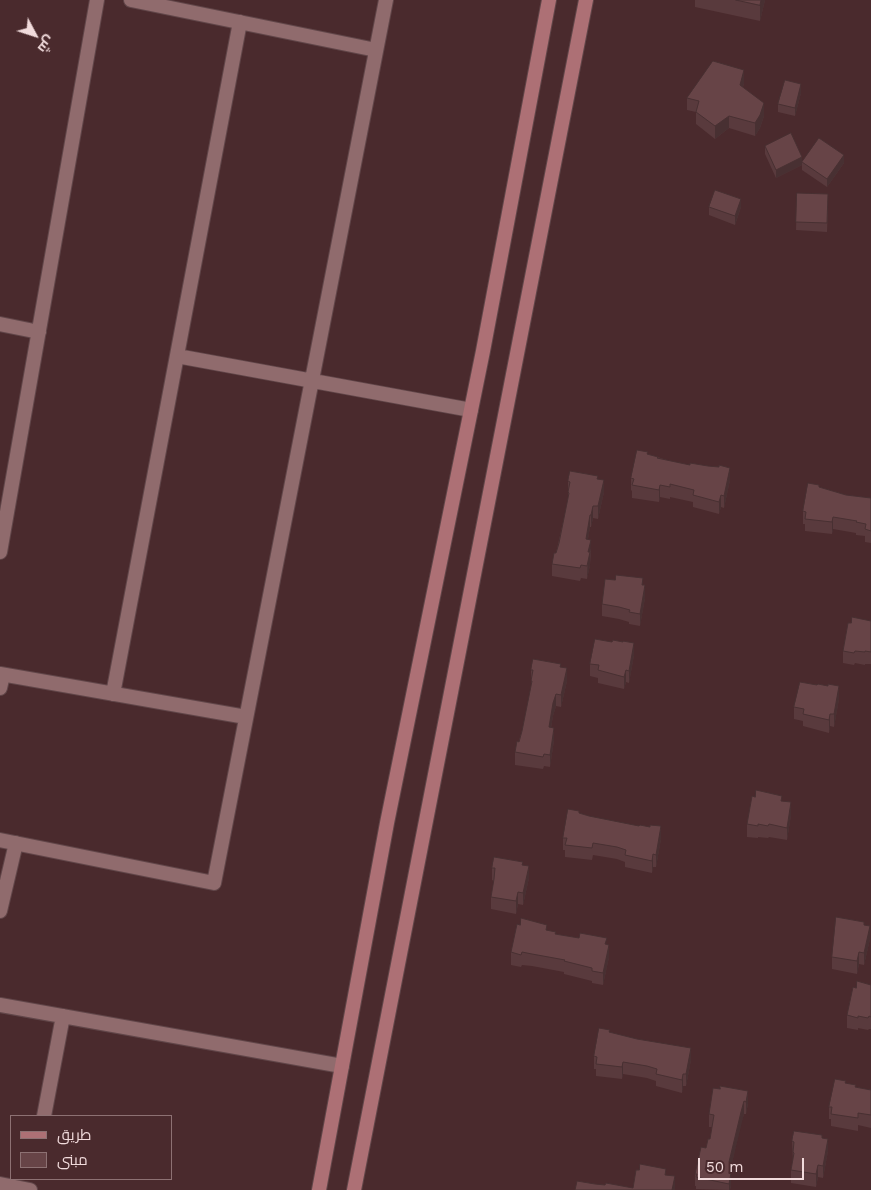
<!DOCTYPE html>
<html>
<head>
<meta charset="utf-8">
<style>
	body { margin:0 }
	#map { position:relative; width:871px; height:1190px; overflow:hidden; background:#4a2a2d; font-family:"Work Sans",Cairo,sans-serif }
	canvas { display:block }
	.legend { position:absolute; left:10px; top:1115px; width:162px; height:65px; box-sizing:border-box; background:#4a2a2d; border:1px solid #8d7173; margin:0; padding:6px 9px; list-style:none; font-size:15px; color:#f1dbdc }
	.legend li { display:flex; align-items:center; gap:10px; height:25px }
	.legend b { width:25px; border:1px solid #8d7173 }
	.north { position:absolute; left:10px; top:10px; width:50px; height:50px; -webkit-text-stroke:4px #4a2a2d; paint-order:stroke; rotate:130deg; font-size:14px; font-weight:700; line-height:20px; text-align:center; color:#f1dbdc }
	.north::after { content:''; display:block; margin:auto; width:18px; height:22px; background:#f1dbdc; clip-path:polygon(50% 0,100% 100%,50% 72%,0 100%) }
	.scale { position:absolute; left:698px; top:1158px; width:106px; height:22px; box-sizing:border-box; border:2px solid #f1dbdc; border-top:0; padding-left:6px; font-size:15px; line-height:18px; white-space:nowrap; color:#f1dbdc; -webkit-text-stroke:4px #4a2a2d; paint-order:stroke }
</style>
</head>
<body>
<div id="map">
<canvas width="871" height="1190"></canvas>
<ul class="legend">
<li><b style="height:6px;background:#ad7075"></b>طريق</li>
<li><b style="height:14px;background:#674447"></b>مبنى</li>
</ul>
<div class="north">ش</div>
<div class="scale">50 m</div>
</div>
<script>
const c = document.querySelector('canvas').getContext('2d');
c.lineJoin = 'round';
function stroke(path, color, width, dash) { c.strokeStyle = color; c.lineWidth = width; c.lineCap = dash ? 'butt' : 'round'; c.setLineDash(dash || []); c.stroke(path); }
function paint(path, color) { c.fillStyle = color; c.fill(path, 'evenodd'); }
const minor = new Path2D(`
	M131,0l245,50
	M0,324l39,8
	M177,356l294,54
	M0,552l97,-552
	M0,674l246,43
	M0,688l3,-13
	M113,694l127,-672
	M0,840l214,43 172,-883
	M0,911l16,-68
	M0,1005l342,61
	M44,1116l19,-100
	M0,1184l30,6`);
const secondary = new Path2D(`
	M319,1190l68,-367 96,-472 66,-351
	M354,1190l232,-1190`);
stroke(minor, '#614649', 16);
stroke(secondary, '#614649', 16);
stroke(minor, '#906b6d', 14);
stroke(secondary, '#ad7075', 14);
paint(new Path2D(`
	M695,0h70l-5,21 -65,-14z
	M744,83l-1,4 21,29 -4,12 -5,8 -26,-8 -14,11 -19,-15v-12l-9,-2v-12z
	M801,93l-6,23 -17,-4v-8z
	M765,146l37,15 42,2 -17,24 -25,-17v-5l-26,13 -11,-24z
	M797,193l31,10 -1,29 -31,-2z
	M709,207h32l-6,18 -26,-10z
	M648,454l82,26 -6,28 -3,-1 -2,7 -26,-7v-5l-23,-5v2l-10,-2 -1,5 -27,-4v-7l-1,-1v-12z
	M598,479l6,13 -6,27 -5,-1 -2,9h-1l-2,12 3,13 -1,13 -3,14 -6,-1 -1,3 -28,-5v-12l4,-11 12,-53v-19z
	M819,487l27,8 25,3v45l-6,-1v-6l-9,-1v-2l-23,-4 -1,5 -27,-3v-7h-2v-13z
	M643,585l2,13 -5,28 -11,-2v-2l-10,-3 -17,-3v-12z
	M871,621v43h-6v1l-10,-2 -1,2 -11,-2v-12l8,-28z
	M634,655l-5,28 -3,-1 -2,7 -26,-6v-5l-8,-2v-12z
	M561,667l6,14 -6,26 -5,-1 -3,10 -2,12 3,12 -4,27 -6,-1 -1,3 -28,-4v-13l7,-21 9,-43v-18z
	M839,699l-5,28 -4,-1 -1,7 -26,-7v-5l-9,-2v-12z
	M782,801l9,14 -4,25 -18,-3 -1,1 -10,-1v1l-11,-1v-13z
	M579,813l82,26 -5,28h-3l-1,6 -27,-6v-5l-8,-3 -24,-4 -1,5 -27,-3v-7h-2v-12z
	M523,865l6,13 -6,27 -5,-1 -2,10 -25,-5v-12l3,-16 -2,-1v-12z
	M864,925l6,14 -6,26 -5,-1 -2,10 -25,-5v-12z
	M547,931l9,3 51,10 2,13 -6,28 -11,-2v-2l-28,-7v-2l-32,-6 -10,-1 -1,2 -10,-2v-13z
	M871,985v44h-2l-1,1 -10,-2v2l-11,-2v-13l9,-27z
	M610,1032l81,28 -5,26h-3l-1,7 -26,-7v-5l-9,-3 -24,-4 -1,5 -26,-3v-7h-2v-13z
	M846,1083l10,4 15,3v38l-13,-3v6l-27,-5v-7h-2v-12z
	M720,1086l28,17 -2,11h-2l-3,10 -10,43v18l-1,5 -34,-1v-3h-1v-12l15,-35 2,-12h-3v-13l11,-25z
	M822,1138l6,13 -5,27 -5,-1 -2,10 -25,-4v-13l2,-9 -1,-20z`), '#593a3d');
paint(new Path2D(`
	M761,0h4l-5,21v-16z
	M744,70v13l-4,15v-13z
	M801,84v9l-6,23v-8z
	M764,103v13l-4,12 -5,8v-13z
	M729,116v12l-14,11v-13z
	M844,155v8l-17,24v-8z
	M802,157v8l-26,13v-8z
	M741,199v8l-6,18v-9z
	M730,468v12l-6,28v-12z
	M604,480v12l-6,27v-13z
	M660,485v12l-1,5v-12z
	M721,495v12l-2,7v-12z
	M593,506v12l-2,9v-12z
	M590,515v12l-4,24v-12z
	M833,517v12l-1,5v-12z
	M591,540l-1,25 -3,14 1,-27z
	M645,585v13l-5,28v-12z
	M634,643v12l-5,28v-12z
	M567,668v13l-6,26v-12z
	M626,670v12l-2,7v-12z
	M839,686v13l-5,28v-13z
	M556,694v12l-3,10 -4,23v-12l4,-24z
	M830,714v12l-1,7v-13z
	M554,728v12l-4,27v-12z
	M791,802v13l-4,25v-12z
	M661,826v13l-5,28v-12z
	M653,854v13l-1,6v-12z
	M529,866v12l-6,27v-12z
	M518,892v12l-2,10v-13z
	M870,926v13l-6,26v-12z
	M609,945v12l-6,28v-12z
	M859,952v12l-2,10v-13z
	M691,1048v12l-5,26v-12z
	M623,1062v12l-1,5v-12z
	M683,1074v12l-1,7v-13z
	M748,1091v12l-2,11v-12z
	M744,1101v13l-13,53v18l-1,5h-1v-28l12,-50z
	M828,1139v12l-5,27v-12z
	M818,1165v12l-2,10v-13z
	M675,1176v14h-3z`), '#483032');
const building = new Path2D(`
	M736,0h25l-1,5z
	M713,61l31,9 -4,15 24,18 -4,12 -5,8 -26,-7 -14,10 -19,-14 3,-11 -12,-3z
	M785,80l16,4 -6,24 -17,-4z
	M791,133l11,24 -26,13 -11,-24z
	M819,138l25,17 -17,24 -25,-17z
	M715,190l26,9 -6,17 -26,-9z
	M797,193l31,1 -1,29 -31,-1z
	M637,450l11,2 -1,2 11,3 -1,1 33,7v-2l18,3 11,1v-2l11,3 -6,28 -3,-1 -2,7 -26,-7 1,-5 -24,-6v3l-10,-2 -1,5 -27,-5 2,-6 -3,-1z
	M570,471l28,5 -1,3 7,1 -6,26h-5l-2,9h-1l-4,24 5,1 -3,12h2l-3,14 -6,-1 -1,3 -28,-4 2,-11h2l3,-10 10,-50 -1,-1 2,-10 -2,-1z
	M808,483l11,2v2l27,8 25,3v33l-6,-2 1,-5 -10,-2 1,-1 -24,-4 -1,5 -27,-3 1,-7 -3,-1z
	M616,575l27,3 -1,7h3l-5,29 -11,-2 1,-2 -11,-3 -17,-3 3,-25 10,1z
	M852,617l19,4v31l-6,-1v1l-10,-1 -1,2 -11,-2 5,-28h3z
	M595,639l17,3 1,-2 10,2v-1l11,2 -5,28 -3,-1 -2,7 -26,-7 1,-5 -9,-1z
	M533,659l28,5 -1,3 7,1 -6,27 -5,-1 -3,9 -4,24 5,1 -4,27 -6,-1 -1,3 -28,-5 2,-11 2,1 3,-11 10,-50h-1l2,-11h-2z
	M800,682l17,3 1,-1 10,2v-2l11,2 -5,28h-4l-1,6 -26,-6 1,-5 -10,-2z
	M756,790l26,6 -1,5 10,1 -4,26 -18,-4 -1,2 -10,-2v2l-11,-2 5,-28 3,1z
	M568,809l11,2v2l10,3 50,10 1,-1 10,2v-2l11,1 -5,29 -3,-1 -1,7 -27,-6 1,-5 -9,-3 -24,-4 -1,5 -27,-3 2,-7h-4z
	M494,857l29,5 -1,3 7,1 -6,27 -5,-1 -2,9 -25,-4 3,-18 1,-11h-3z
	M836,917l28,5v3l6,1 -6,27 -5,-1 -2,9 -25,-4z
	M521,918l26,7 -1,5 10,2 -1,2 24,4 1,-5 27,5 -2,6 4,1 -6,28 -11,-2v-3l-28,-7 1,-1 -33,-6 -10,-2 -1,3 -10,-3 6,-28 3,1z
	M857,981l14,4v32l-2,-1 -1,2 -10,-2v2l-11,-3 6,-28 3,1z
	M599,1028l11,2 -1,2 28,7 54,9 -5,26h-3l-1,6 -26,-6 1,-5 -10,-3 -24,-4 -1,5 -26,-3 1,-7 -3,-1z
	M835,1079l11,2 -1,2 11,2 -1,2 16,3v25l-13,-2v5l-27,-4 1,-7h-3z
	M720,1086l28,5 -2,11 -2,-1 -3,11 -12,50h2l-2,11h2l-2,11 -33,-7 1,-3h-2l6,-27 5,1 2,-9h2l4,-24 -5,-1 4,-26 7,1z
	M794,1131l28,4v3l6,1 -5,27 -5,-1 -2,9 -25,-4 3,-17 -1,-1 1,-10 -2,-1z
	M640,1164l26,5 -1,6 10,1 -3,14h-97l2,-9 18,3 10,1 1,-2 27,5 3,-18h3z`);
paint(building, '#674447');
stroke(building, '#483032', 1);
</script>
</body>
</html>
